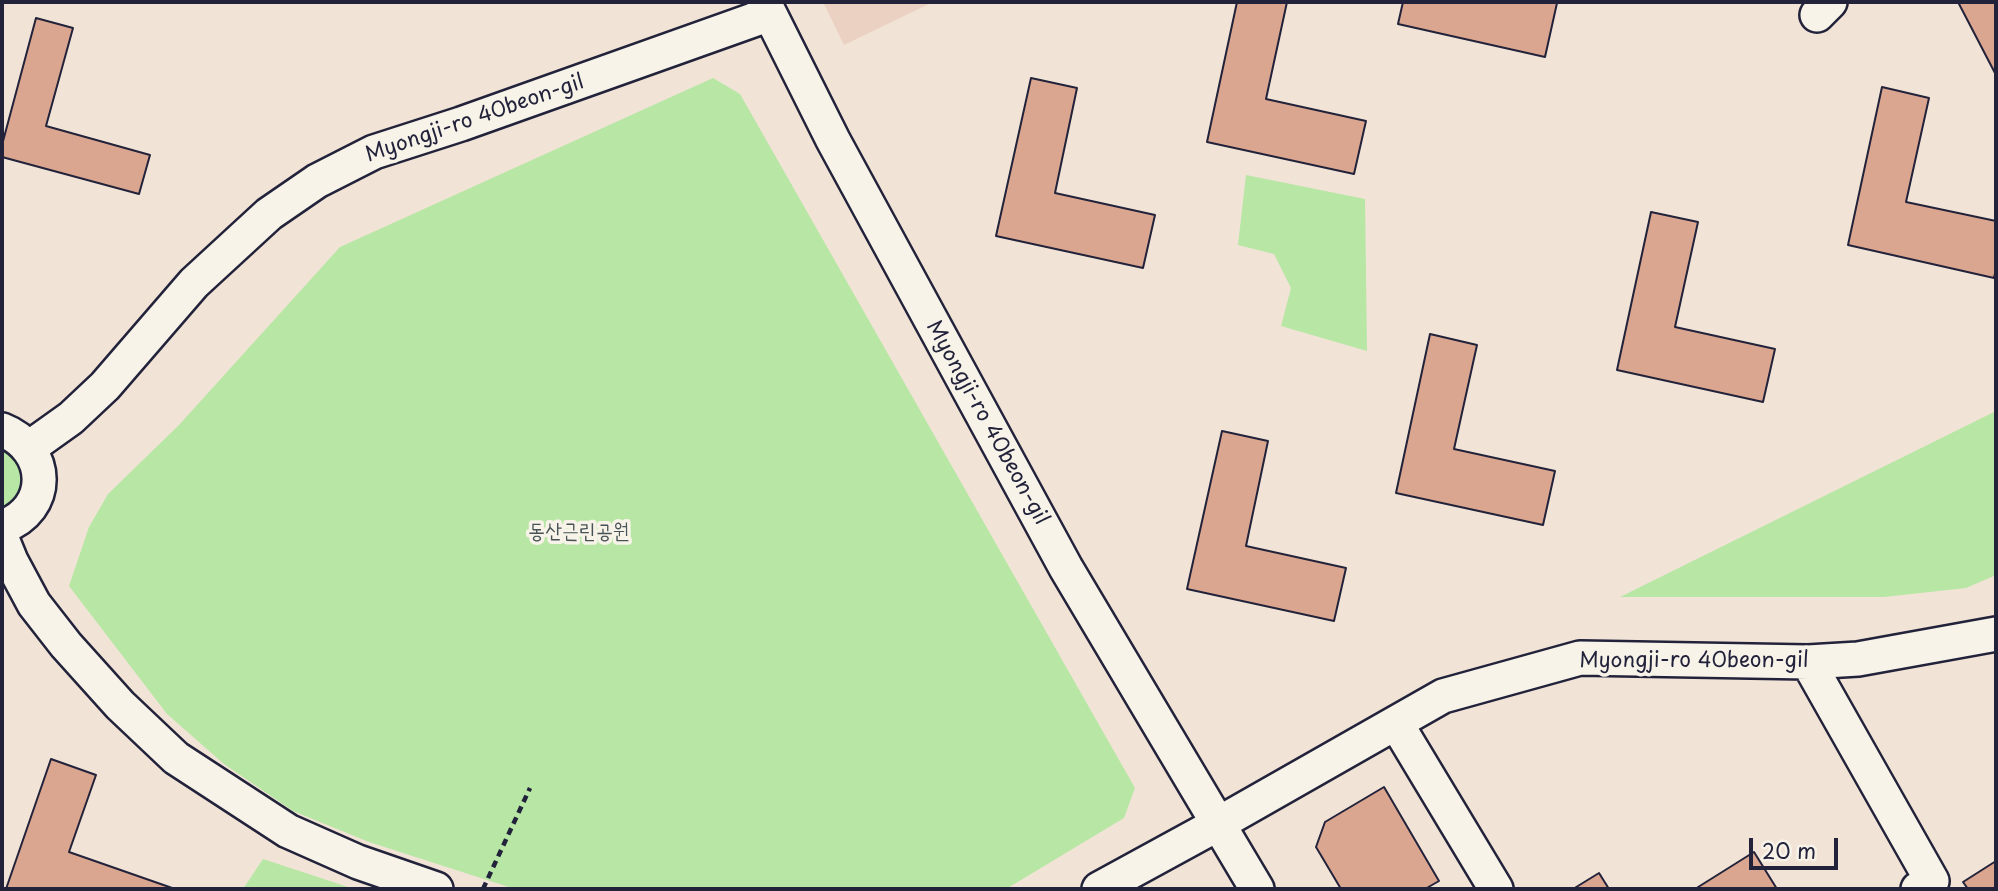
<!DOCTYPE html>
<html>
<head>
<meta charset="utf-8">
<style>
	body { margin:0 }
	#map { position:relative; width:1998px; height:891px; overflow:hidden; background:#f1e4d6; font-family:"Playpen Sans",sans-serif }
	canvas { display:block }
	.frame { position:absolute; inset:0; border:4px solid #22223b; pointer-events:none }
	.scale { position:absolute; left:1749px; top:838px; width:89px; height:32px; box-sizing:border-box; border:4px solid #22223b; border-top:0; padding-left:9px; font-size:21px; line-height:24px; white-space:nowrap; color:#22223b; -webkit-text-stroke:5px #f7f3e8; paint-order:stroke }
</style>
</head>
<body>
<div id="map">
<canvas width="1998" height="891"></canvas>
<div class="frame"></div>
<div class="scale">20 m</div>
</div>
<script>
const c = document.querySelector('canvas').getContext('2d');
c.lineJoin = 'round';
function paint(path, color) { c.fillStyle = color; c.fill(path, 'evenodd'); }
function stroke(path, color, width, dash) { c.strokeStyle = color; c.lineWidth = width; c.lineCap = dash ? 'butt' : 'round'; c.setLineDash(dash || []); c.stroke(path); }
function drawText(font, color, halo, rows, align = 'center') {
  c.font = font + ' "Playpen Sans","Poor Story",sans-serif'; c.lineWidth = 7; c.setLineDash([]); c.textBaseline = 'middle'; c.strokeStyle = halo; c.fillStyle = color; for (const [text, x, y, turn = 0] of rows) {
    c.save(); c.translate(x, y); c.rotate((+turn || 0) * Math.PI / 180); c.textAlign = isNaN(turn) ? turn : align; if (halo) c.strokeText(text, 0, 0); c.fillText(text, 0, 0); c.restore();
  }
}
paint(new Path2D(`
	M823,2h110l-89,43z`), '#ead1c1');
paint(new Path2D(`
	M713,78l27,16 395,694 -11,30 -118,71h-491l-146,-47 -76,-31 -69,-47 -57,-50 -98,-128 20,-59 19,-33 71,-69 161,-178z
	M1246,175l119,24 2,152 -86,-25 10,-38 -17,-34 -36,-9z
	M1996,411v164l-30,13 -82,9h-264z
	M2,447l15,10 7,22 -3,12 -6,10 -13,9z
	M263,859l91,30h-111z`), '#b7e6a5');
const building = new Path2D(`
	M1237,2h50l-21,97 100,22 -12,53 -147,-32z
	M1403,2h148l6,1 -12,54 -147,-33z
	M1958,2h38v73z
	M36,18l37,10 -27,98 104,29 -11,39 -137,-37v-12z
	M1031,78l46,10 -22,105 100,22 -12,53 -147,-32z
	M1882,87l47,11 -23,104 90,19v48l-2,9 -146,-33z
	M1651,212l47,10 -23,105 100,22 -12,53 -146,-32z
	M1430,334l47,11 -23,104 101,22 -12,54 -147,-32z
	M1222,431l46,10 -22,105 100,22 -12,53 -147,-32z
	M51,759l45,16 -27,77 106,37h-169z
	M1384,787l55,94 -14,8h-84l-25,-42 9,-25z
	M1754,852l23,37h-82z
	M1996,861v28h-28l-5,-7z
	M1599,873l10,16h-36z`);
paint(building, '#dba68f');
stroke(building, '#22223b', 2);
const minor = new Path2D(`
	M764,2l69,138 233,428 191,321
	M1817,15l13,-13
	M2,430c49,19 50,80 0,97
	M29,448l42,-30 34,-32 89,-103 75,-69 48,-33 57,-29 87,-28 309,-110
	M2,539l9,22 23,43 32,41 54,60 56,53 112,73 70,31 78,27
	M1808,662l124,219 -14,8
	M1396,723l100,166
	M1099,889l119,-65 225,-128 137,-38 228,4 50,-3 138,-25`);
stroke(minor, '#22223b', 38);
stroke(new Path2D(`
	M483,889l47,-101`), '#22223b', 4.5, [7, 5]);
stroke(minor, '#f7f3e8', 33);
drawText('21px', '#22223b', '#f7f3e8', [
	["Myongji-ro 40beon-gil",475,119,-19],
	["Myongji-ro 40beon-gil",987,423,61],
	["Myongji-ro 40beon-gil",1694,661]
]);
drawText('21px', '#475356', '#f7f3e8', [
	["동산근린공원",579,532]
]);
</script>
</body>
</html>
